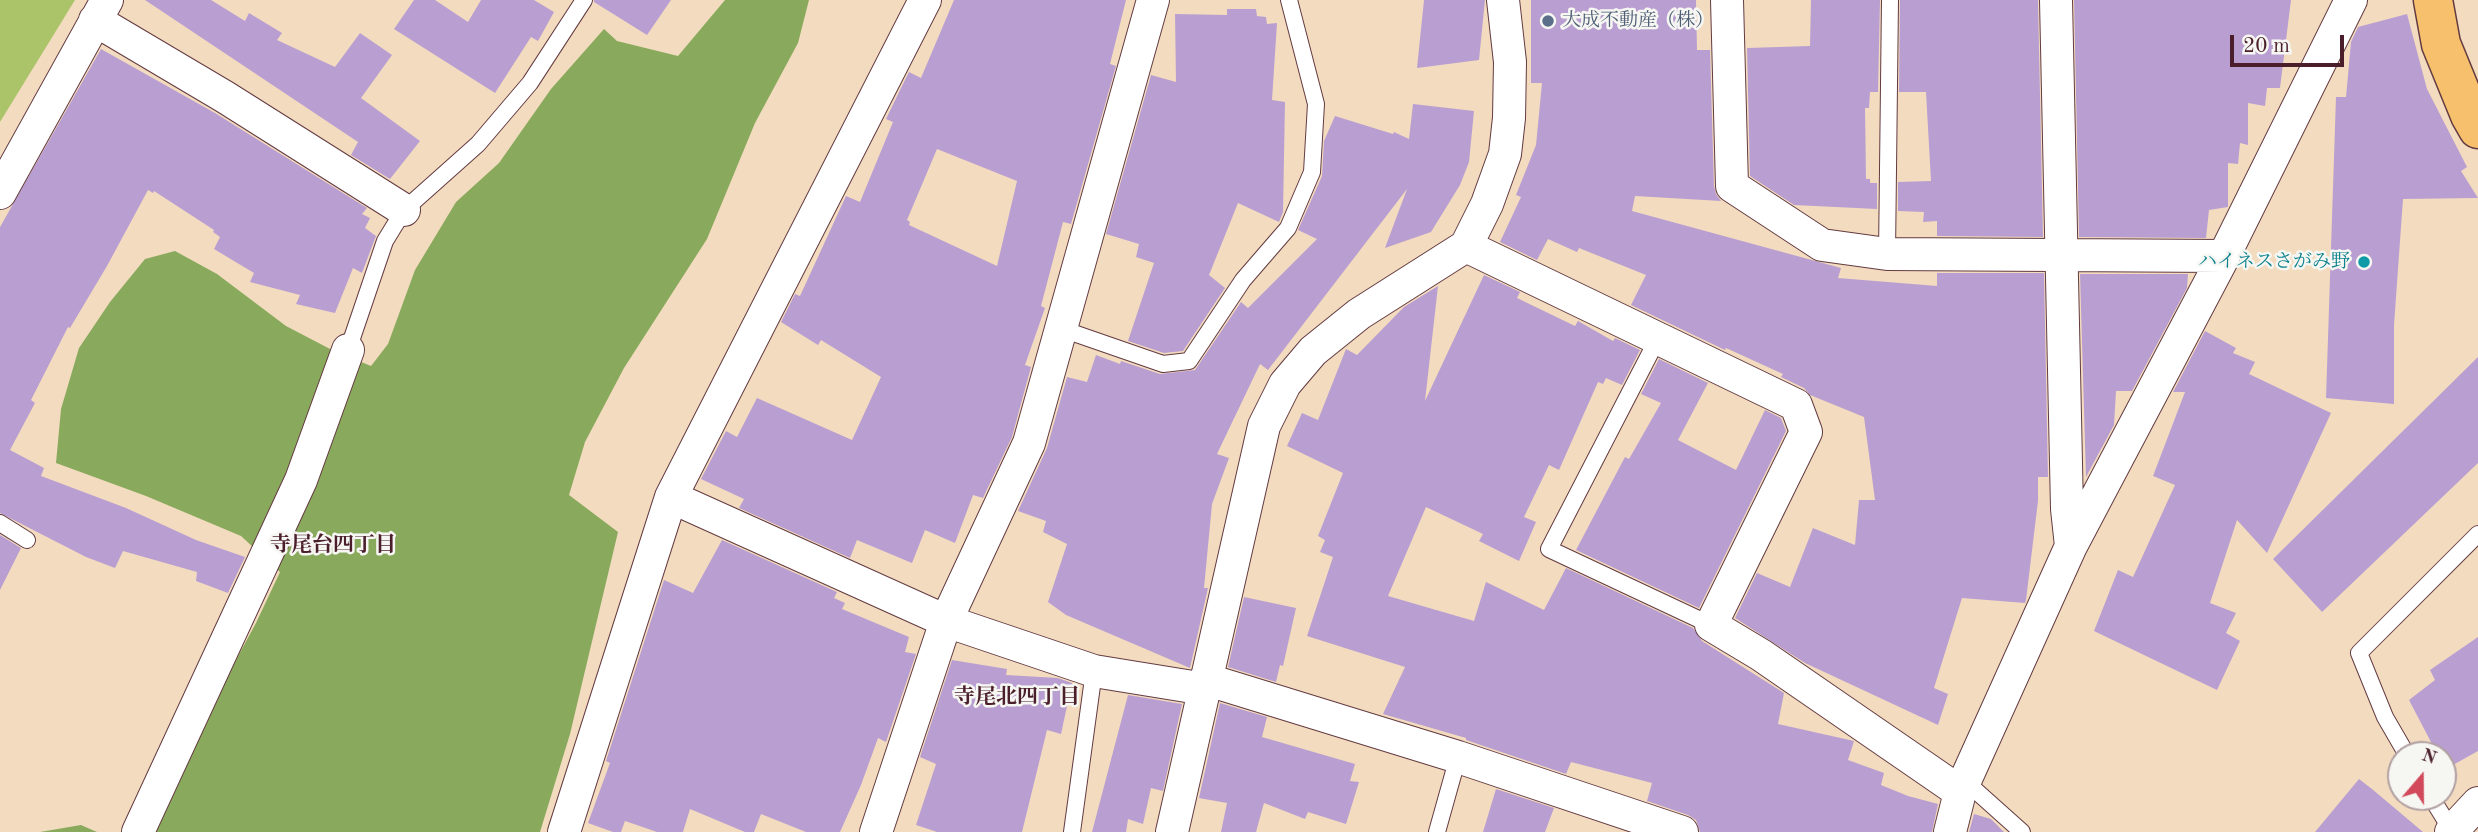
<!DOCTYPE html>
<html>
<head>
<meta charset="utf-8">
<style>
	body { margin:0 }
	#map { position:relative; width:2478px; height:832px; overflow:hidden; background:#f3dbbf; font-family:"Old Standard TT",serif }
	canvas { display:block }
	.north { position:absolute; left:2387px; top:741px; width:70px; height:70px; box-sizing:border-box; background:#f6f6f2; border:2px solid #b1a0a2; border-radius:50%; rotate:20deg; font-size:19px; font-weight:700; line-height:28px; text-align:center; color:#4a1f2b }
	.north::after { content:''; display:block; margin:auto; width:24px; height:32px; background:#d1495b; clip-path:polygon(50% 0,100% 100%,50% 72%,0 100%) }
	.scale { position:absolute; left:2230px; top:35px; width:114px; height:32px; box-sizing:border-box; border:4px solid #4a1f2b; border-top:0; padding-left:9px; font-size:21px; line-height:24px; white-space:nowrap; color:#4a1f2b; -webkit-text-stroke:5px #f6f6f2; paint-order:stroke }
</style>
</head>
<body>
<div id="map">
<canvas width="2478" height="832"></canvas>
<div class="north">N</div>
<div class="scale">20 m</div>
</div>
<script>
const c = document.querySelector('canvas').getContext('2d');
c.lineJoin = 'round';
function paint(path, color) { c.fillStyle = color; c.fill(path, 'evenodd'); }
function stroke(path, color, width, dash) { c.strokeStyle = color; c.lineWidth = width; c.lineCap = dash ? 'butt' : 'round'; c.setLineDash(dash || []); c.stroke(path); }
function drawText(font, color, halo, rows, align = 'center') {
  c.font = font + ' "Old Standard TT","Noto Serif JP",serif'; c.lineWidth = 5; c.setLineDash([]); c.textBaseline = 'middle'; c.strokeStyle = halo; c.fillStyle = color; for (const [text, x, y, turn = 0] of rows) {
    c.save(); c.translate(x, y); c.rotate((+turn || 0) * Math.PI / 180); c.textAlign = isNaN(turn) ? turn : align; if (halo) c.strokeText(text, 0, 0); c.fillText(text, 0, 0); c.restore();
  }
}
paint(new Path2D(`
	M0,0h75l-75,122z`), '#acc469');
paint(new Path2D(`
	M725,0h84l-11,43 -43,80 -48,116 -83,129 -39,74 -16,53 49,37 -48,202 -30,98h-385l65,-143 36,-66 24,-51 -39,-36 -95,-40 -90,-33 5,-54 18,-61 31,-46 35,-43 30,-8 42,23 69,52 46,24 39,16 17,-22 27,-74 41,-68 43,-39 52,-74 53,-60 13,12 61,15z
	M81,825l16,7h-58h1z`), '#89aa5d');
paint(new Path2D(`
	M145,0h66l34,21 4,-8 33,20 -5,7 58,27 25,-34 32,22 -31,43 59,43 -30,38 -39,-24 7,-13z
	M414,0h21l33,22 13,-22h53l20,12 -16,29 -7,-4 -36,56 -101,-64z
	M594,0h77l-24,35 -53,-33z
	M954,0h172l-16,64 6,2 -45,158 -8,-2 -22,84 4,2 -20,57 6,2 -19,70 -29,61 -10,-3 -18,48 -30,-13 -13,33 -55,-23 -7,18 -111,-50 5,-9 -43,-20 25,-48 11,6 20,-39 95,42 29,-63 -60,-37 -3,5 -37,-23 14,-28 5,2 46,-100 14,6 33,-80 -7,-3 13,-27 10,-20 12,6zM937,149l80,32 -20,85 -88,-41 1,-3 -3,-2z
	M1424,0h61l-6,60 -62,8z
	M1531,0h165l1,50h13l4,136 2,8 5,7 -86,-5 -3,15 209,57 -3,10 99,8v-13h107l4,204h-10v24l-12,99 -1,3 -63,-5 -28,90 14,6 -10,31 -133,-62 -70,-45 22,-45 33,14 23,-59 42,17 4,-45h16l-11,-83 -54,-22 -6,-7 -23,-11 2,-3 -57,-26 -1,2 -94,-45 15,-30 -67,-27 -2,4 -29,-13 -11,21 -37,-18 21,-45 -5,-2 20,-50 6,-62h-11z
	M1811,0h69l-2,92h-8l-1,16h-4l1,71h4v4h7v26l-83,-4 -44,-29 -3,-128 63,-2z
	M1900,0h138l5,237 -106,-1v-15l-14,1 1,-10 -26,-1v-29l33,-1 -5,-89h-27z
	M2074,0h217l-11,88h-13l-2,18 -17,-3v42l-8,-2 -2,21 -10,-1v44l-19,3 -3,28 -127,-1z
	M1227,9h29l1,7 9,1 1,7 10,-1 -5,77 13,2 -2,110 -4,10 -41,-19 -29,72 16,13 -42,63 -19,2 -36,-12 26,-78 -18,-6 3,-13 -33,-10 45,-159 25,7 -1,-68 52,1z
	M2407,14l20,75 40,78 -6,4 17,27 -75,1 -9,126v79l-68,-6 10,-301h10l5,-55 7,-15z
	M101,49l114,64 152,95 -5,6 8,4 -5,10 11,8 -14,37 -9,-5 -18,45 -39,-9 4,-9 -50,-13 4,-9 -40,-24 6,-12 -7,-5 1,-2 -60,-39 -1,2 -5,-3 -41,76 -37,62 -2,-1 -37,73 4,3 -25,47 34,18 -3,8 85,32 70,32 49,17 -17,36 -32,-12 1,-9 -74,-21 -8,17 -29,-11 -86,-44v-286z
	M1413,104l61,7 -5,51 -9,23 -29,47 -46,16 22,-59 -139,181 -8,-6 -43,90 12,4 -17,46 -8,84h4l-18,80 -124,-53 -18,-13 19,-58 -24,-12 3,-11 -28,-10 29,-63 20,-71 20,5 9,-27 24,9 1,-3 39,13 35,-4 46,-68 7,6 69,-69 -19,-9 24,-54 2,-35 11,-25 58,18 1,-2 15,7z
	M2080,274h108l-1,14 -55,103h-16l-2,34 -28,52z
	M1484,275l36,17 -3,6 58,28 3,-5 35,20 2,-3 25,12 -18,35 -16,-7 -3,6 -5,-2 -39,88 -10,-5 -25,52 12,5 -17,39 -40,-20 4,-7 -57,-27 -38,89 86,25 12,-39 58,28 22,-42 127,60 9,13 82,52 -6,31 76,17 -6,19 36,13 -3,12 27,11 30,8 -6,28h-232l-4,-12 -8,-5 -41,-14 5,-18 -81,-21 -5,12 -100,-34v-2l-83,-24 22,-47 -98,-31 26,-79 -13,-5 5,-12 -7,-4 25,-63 -56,-27 15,-33 16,7 28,-71 11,6 47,-48 34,-21 -13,115z
	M2205,331l31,17 -3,5 22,9 -6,12 82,39 -64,140 -30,-33 -27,83 26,10 -10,20 14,8 -23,49 -123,-59 24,-61 15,7 42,-92 -22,-9 32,-84h-12z
	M2478,357v106l-156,149 -49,-53z
	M1659,359l49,24 -30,57 58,30 29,-60 16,8 5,13 -87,177 -123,-58 49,-93 4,2 32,-56 -20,-9z
	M0,535l21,13 -21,42z
	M722,540l115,52 -3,6 11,5 -3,6 67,28 -4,15 11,2 -30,88 -8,-4 -17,47 -21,47h-34l-45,-18 -7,18h-9l-55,-23 -7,23h-26l-32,-11 -4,11h-8l-25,-9 22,-60 -4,-2 58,-181 29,13z
	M1244,597l52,11 -13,58 -3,-1 -4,17 -48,-15z
	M2478,637v114l-34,19 -1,-15h-8l-5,-9 2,-2 -23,-44 26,-20 -5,-10z
	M952,660l55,9 -1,6 52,3 14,5 -11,51 -14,-4 -25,102h-85l-21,-7 20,-61 -16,-7z
	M1128,695l54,9 -19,87 -12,-3 -8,36 -15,-5 -2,13h-34z
	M1220,703l47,14 -5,20 93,27 -5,17 9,1 -13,42 -38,-12 -3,7 -41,-16 -8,29h-35l6,-29 -28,-5z
	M2359,779l13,10 51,43h-108z
	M1496,789l58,19 -9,24h-62z
	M1974,814l17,5 13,13h-35z`), '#b99fd1');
const lane = new Path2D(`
	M1887,254l3,-254
	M1062,329l101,35 26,-3 54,-81 45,-52 24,-56 4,-68 -27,-104
	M1658,338l-109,211 162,76
	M348,350l37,-109 19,-31 74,-66 52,-61 54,-83
	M0,523l27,17
	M2407,755l-22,-38 -26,-64 119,-119
	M1965,781l57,51
	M2431,797l21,34
	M1072,832l22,-161
	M1437,832l21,-75`);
const street = new Path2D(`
	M1727,0l5,186 90,59 65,9 337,2
	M2056,0l11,509 4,37
	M95,20l130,77 179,113
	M0,193l107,-193
	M1466,246l330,159 10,27 -95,193 50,30 199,137
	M671,497l275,124 148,50 111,18
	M1208,680l250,77 224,75
	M138,832l163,-352 47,-130
	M564,832l107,-335 254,-497
	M876,832l70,-211 83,-178 124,-443
	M1172,832l92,-406 21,-42 28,-33 46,-37 107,-68 21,-42 18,-50 4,-36 1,-56 -7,-62
	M1950,832l10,-40 111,-246 153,-290 127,-256
	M2451,832l27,-29`);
const primary = new Path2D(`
	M2433,0l8,44 29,71 8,14`);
stroke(lane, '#633b41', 18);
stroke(street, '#633b41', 34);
stroke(primary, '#633b41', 41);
stroke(lane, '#fff', 16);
stroke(street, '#fff', 32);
stroke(primary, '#f7c06c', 38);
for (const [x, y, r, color] of [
	[1548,21,7,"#5c6f8a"],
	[2364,262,7,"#0f9aa8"]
]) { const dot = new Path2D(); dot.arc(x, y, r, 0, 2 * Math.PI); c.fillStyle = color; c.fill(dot); stroke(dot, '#f6f6f2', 2.5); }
drawText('19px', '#4e5e75', '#f6f6f2', [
	["大成不動産（株）",1562,21]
], 'left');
drawText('19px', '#0d838f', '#f6f6f2', [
	["ハイネスさがみ野",2350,262]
], 'right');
drawText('bold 21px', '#4a1f2b', '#f6f6f2', [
	["寺尾台四丁目",333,545],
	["寺尾北四丁目",1017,697]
]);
</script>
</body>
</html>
